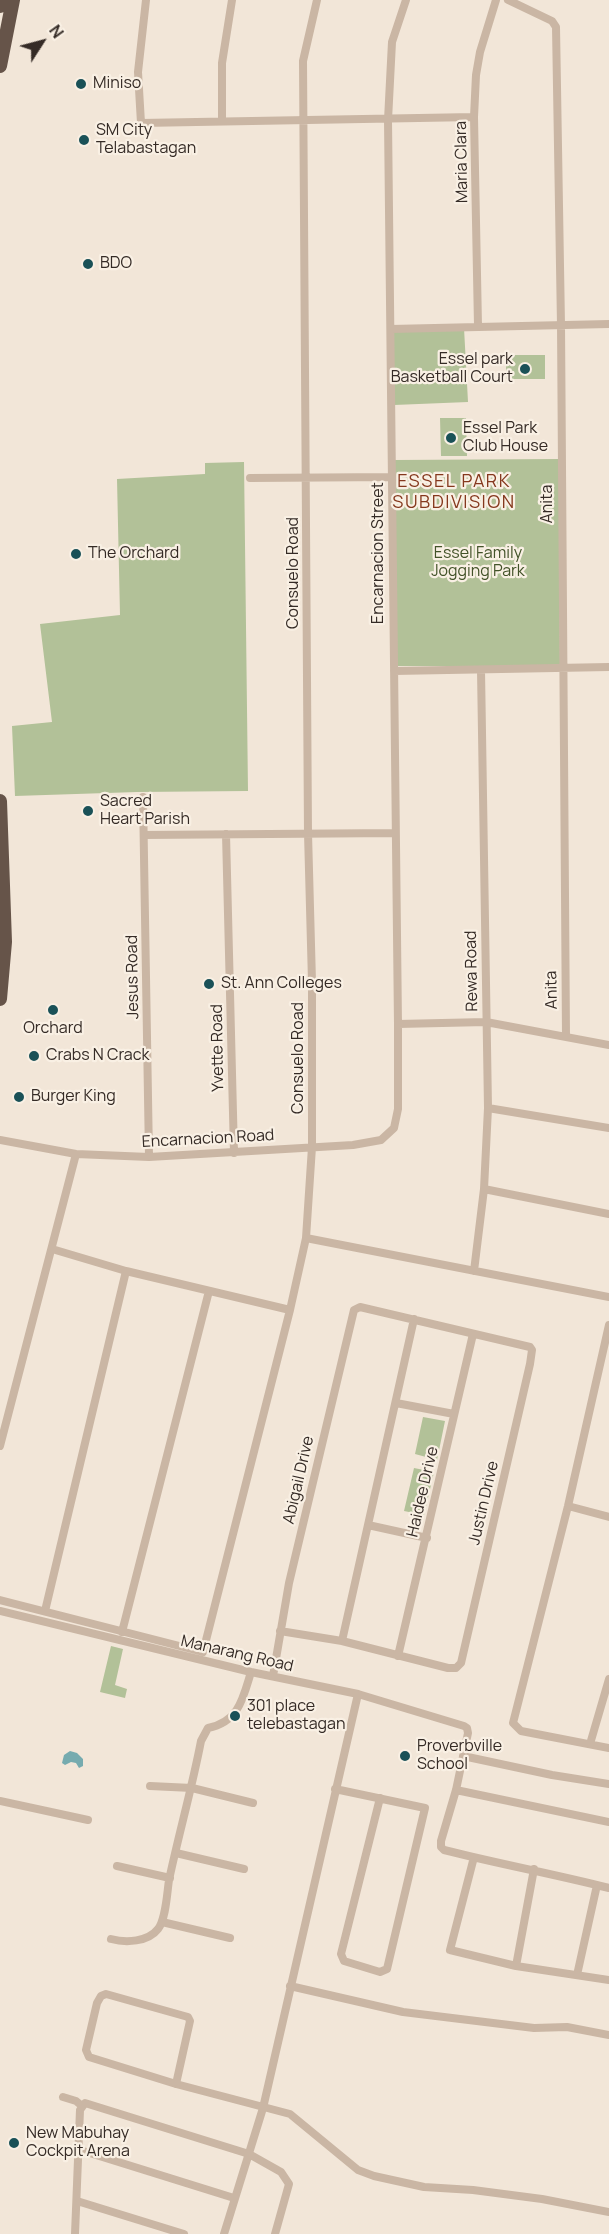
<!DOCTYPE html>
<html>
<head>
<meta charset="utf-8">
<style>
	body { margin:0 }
	#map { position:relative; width:609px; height:2234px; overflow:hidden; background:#f2e6d8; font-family:Manrope,sans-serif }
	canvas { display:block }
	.north { position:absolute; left:12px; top:12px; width:60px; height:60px; -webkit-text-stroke:4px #f9f0e4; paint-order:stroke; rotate:54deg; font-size:16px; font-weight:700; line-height:24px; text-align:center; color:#352b26 }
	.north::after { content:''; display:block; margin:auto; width:21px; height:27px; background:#352b26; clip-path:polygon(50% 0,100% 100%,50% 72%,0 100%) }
</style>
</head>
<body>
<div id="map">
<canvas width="609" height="2234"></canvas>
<div class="north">N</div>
</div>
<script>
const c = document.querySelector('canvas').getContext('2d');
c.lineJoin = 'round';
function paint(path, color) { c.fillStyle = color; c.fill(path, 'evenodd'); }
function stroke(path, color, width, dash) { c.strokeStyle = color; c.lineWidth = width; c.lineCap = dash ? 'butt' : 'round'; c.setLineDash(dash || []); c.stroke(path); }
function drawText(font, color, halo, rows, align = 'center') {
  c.font = font + ' Manrope,sans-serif'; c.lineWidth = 4.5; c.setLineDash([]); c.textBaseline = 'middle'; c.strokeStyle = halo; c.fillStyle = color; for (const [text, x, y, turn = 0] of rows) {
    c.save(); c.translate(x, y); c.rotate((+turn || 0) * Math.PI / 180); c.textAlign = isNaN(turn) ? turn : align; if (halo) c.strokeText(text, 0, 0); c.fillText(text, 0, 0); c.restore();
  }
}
paint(new Path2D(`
	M464,328l4,74 -74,3 -2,-75z
	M506,355h39v24h-39z
	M440,418h26l1,38h-26z
	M559,459l1,207h-164l-1,-206z
	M244,462l4,329 -111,1 -122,4 -3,-70 40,-4 -12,-98 80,-9 -3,-136 88,-5v-11z
	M423,1417l22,4 -8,39 -22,-6z
	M414,1468l20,4 -10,43 -20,-4z
	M111,1646l12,3 -8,36 12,4 -2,9 -25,-6z`), '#b2c198');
paint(new Path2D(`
	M70,1751l7,2 6,6v7l-4,2 -3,-5 -5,-1 -6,3 -3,-2 2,-8z`), '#76abaf');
stroke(new Path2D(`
	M146,0l-8,72 3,51 333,-6
	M508,0l44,21 4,6 5,298 5,711
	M222,121v-58l10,-63
	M478,326l-4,-209 2,-42 4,-23 16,-52
	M391,329l218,-5
	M250,478l143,-1
	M394,671l215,-4
	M143,797l6,360
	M226,834l8,319
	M144,835l251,-2
	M398,1024l88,-2 123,23
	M488,1108l121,20
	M0,1140l76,14 73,3 204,-12 28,-5 13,-12 4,-19v-85l-10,-904 4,-78 14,-42
	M484,1189l125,25
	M306,1238l303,59
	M52,1249l74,22 164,39
	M474,1271l10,-82 4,-81 -7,-438
	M609,1325l-41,181 -55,217 8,8 88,17
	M396,1403l58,11
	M0,1446l76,-292
	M568,1506l41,11
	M368,1525l59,13
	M0,1600l203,52 87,-342 16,-72 6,-91v-165l-4,-149 -5,-772 14,-61
	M0,1611l251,61 107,22 106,32 3,2 1,5 -12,57 -15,51v6l3,3c55,14 110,24 165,38
	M45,1611l81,-340
	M122,1632l87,-341
	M342,1641l72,-322
	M398,1656l75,-322
	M273,1676l16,-93 65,-273 6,-3 170,40 2,3 -2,14 -69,299 -5,5h-8l-106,-27 -62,-10
	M590,1744l19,-65
	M463,1756l89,19 57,9
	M150,1786l42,2 61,15
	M335,1789l90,19 -38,161 -7,3 -36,-11 -3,-7 39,-156
	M456,1790l153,32
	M0,1801l88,19
	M176,1853l68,16
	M474,1857l-24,93 66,16 93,14
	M117,1866l53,12
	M162,1922l68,16
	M111,1939c15,4 37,3 47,-10 8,-10 9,-36 11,-49 10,-47 23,-92 32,-139l7,-13c31,-6 35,-30 43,-56
	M516,1966l18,-97
	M577,1975l20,-90
	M290,1986l113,26 131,16 33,-1 42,8
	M176,2084l14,-63 -2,-4 -82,-23 -5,2 -4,7 -11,47 3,7 87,27 114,30 68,56 16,6 50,11 49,3 69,9 67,13
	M63,2097l13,4 6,5
	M80,2150l154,48
	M77,2201l107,33
	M75,2234l5,-124 5,-7 164,51 32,18 8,12 -14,50
	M224,2234l39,-126 95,-414`), '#cab6a4', 8);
stroke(new Path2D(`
	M0,6l2,-6
	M0,66l13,-66
	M0,801l5,141 -5,57`), '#665449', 14);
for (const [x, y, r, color] of [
	[81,84,6,"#1a5157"],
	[84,140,6,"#1a5157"],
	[88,264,6,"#1a5157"],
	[525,369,6,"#1a5157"],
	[451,438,6,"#1a5157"],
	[76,554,6,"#1a5157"],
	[88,811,6,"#1a5157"],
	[209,984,6,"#1a5157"],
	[53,1010,6,"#1a5157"],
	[34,1056,6,"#1a5157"],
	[19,1097,6,"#1a5157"],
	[235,1716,6,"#1a5157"],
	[405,1756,6,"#1a5157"],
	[14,2143,6,"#1a5157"]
]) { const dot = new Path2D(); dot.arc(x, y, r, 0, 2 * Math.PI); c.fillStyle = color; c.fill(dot); stroke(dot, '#f9f0e4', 2); }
drawText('16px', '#352b26', '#f9f0e4', [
	["Miniso",93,84],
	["SM City",96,131],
	["Telabastagan",96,149],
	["BDO",100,264],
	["Essel park",513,360,"right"],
	["Basketball Court",513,378,"right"],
	["Essel Park",463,429],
	["Club House",463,447],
	["The Orchard",88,554],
	["Sacred",100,802],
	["Heart Parish",100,820],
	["St. Ann Colleges",221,984],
	["Orchard",53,1029,"center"],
	["Crabs N Crack",46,1056],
	["Burger King",31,1097],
	["301 place",247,1707],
	["telebastagan",247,1725],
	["Proverbville",417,1747],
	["School",417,1765],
	["New Mabuhay",26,2134],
	["Cockpit Arena",26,2152]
], 'left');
drawText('16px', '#352b26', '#f9f0e4', [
	["Maria Clara",462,162,-91],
	["Anita",548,504,-90],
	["Encarnacion Street",379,553,-90],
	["Consuelo Road",294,573,-90],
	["Rewa Road",472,971,-91],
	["Jesus Road",133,977,-91],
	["Anita",552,990,-91],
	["Yvette Road",218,1048,-91],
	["Consuelo Road",299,1058,-90],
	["Encarnacion Road",208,1139,-3],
	["Abigail Drive",299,1480,-77],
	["Haidee Drive",423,1492,-77],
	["Justin Drive",484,1503,-77],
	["Manarang Road",237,1654,13]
]);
drawText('16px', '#435329', '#f9f0e4', [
	["Essel Family",478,554],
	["Jogging Park",478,572]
]);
c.letterSpacing = '1.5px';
drawText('18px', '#85381d', '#f9f0e4', [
	["ESSEL PARK",454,482],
	["SUBDIVISION",454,503]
]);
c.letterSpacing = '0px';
</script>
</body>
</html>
